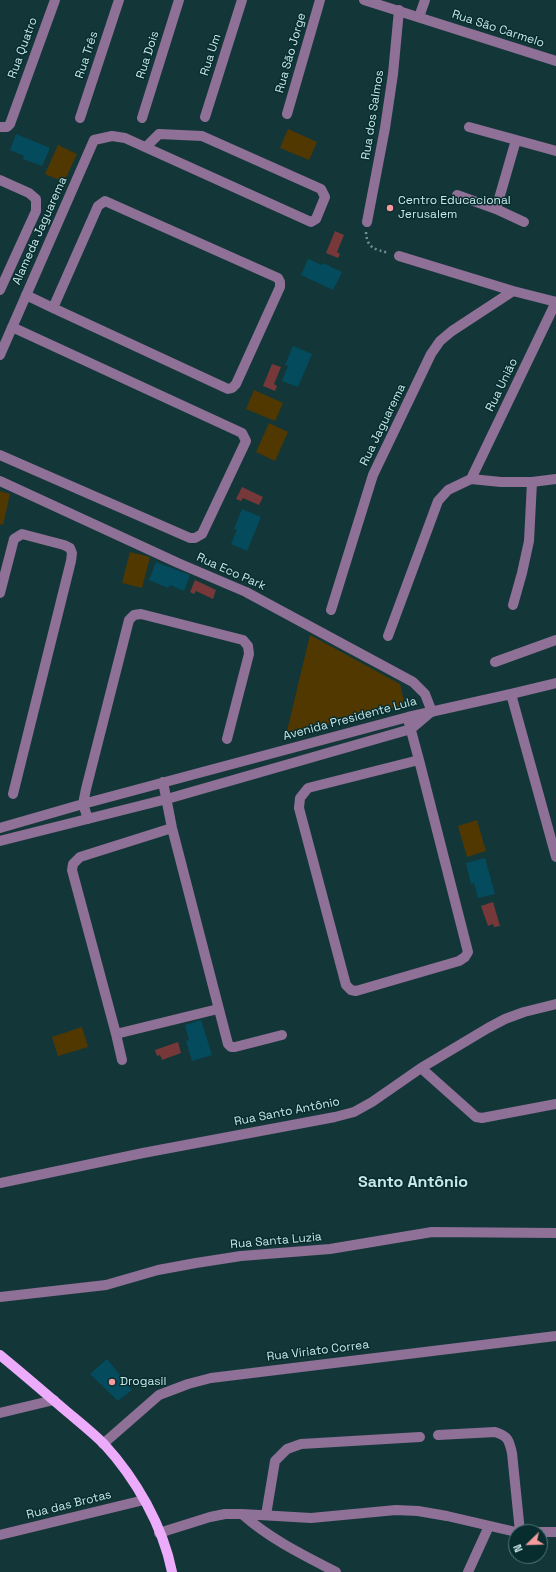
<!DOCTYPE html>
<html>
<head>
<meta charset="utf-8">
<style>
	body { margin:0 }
	#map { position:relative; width:556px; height:1572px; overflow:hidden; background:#133739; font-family:"Space Grotesk",sans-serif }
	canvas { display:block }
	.north { position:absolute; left:508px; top:1524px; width:40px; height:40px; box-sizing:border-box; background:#072d2f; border:1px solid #54787a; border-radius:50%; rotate:247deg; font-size:11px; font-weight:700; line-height:16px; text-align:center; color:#c8e8ea }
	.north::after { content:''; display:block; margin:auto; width:14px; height:18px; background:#f59b9b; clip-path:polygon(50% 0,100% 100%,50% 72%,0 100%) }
</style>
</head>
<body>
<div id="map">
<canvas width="556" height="1572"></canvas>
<div class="north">N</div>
</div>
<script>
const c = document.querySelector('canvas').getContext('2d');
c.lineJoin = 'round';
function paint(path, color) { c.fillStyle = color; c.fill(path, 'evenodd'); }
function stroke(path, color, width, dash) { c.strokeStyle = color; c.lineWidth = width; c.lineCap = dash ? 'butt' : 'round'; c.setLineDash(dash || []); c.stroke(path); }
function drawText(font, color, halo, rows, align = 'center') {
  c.font = font + ' "Space Grotesk",sans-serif'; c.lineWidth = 3; c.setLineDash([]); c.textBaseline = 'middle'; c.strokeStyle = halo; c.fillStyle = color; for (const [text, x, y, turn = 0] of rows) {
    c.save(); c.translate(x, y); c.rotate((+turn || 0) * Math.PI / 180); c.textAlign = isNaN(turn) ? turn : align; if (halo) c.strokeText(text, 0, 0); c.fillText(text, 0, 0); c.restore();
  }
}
paint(new Path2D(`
	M288,129l29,13 -8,18 -29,-12z
	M58,145l19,9 -13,28 -19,-8z
	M254,390l29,13 -8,18 -29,-12z
	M269,423l19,9 -13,29 -19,-9z
	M0,491l10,3 -7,31 -3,-1z
	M130,552l20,5 -8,31 -20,-5z
	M310,635l90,49 5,21 -119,30z
	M477,820l9,31 -19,6 -9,-31z
	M82,1027l6,20 -30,9 -6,-19z`), '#513700');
paint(new Path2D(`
	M335,231l9,4 -7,17 3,2 -2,4 -12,-5z
	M272,364l9,3 -7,17 3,2 -2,5 -12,-5z
	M242,487l21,10 -4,8 -16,-7 -2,3 -5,-2z
	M195,580l21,10 -3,9 -17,-8 -2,3 -4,-2z
	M493,902l7,24 -6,1 -1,-3 -5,2 -7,-20z
	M178,1042l3,11 -19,7 -2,-5 -3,1 -2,-6z`), '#773839');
paint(new Path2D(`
	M16,134l34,14 -8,18 -19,-7 1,-3 -14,-6z
	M308,259l14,6 1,-2 19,9 -9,18 -32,-15z
	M293,346l19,8 -14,33 -16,-6 6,-15 -3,-1z
	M242,509l19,8 -14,34 -16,-7 6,-14 -3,-1z
	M156,562l34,13 -6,16 -14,-6 -2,3 -19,-8z
	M485,858l10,36 -17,4 -4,-15 -3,1 -5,-21z
	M201,1020l11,35 -20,6 -6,-20 3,-1 -4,-15z
	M107,1359l25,31 -14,11 -28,-27z`), '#034b5d');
stroke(new Path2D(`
	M366,232c1,17 9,17 23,21`), '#6e9092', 2.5, [2, 3]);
stroke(new Path2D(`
	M364,0l192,61
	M419,17l6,-17
	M287,114l33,-114
	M205,117l37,-117
	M80,118l39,-118
	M142,118l37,-118
	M0,127h7l3,-3 45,-124
	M469,127l87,24
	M0,180l29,13 7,6v12l-36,79
	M457,195l39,14 28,13
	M496,209l20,-69
	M367,222l18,-94 8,-54 6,-64
	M399,256l114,35 43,11
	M26,295l27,13 175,81 4,-1 4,-4 44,-97v-5l-2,-4 -173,-77 -7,5 -45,102
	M0,355l94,-215 18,-4 13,2 186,84 5,-3 9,-22 -4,-8 -119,-53 -43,-2 -13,13
	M0,455l190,83h5l7,-4 44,-93 -4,-8 -230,-106
	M471,479l85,-177
	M0,481l178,82 68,29 167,90 12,12 7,18
	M0,593l14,-54 8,-5 42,11 6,3 2,5 -1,8 -58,233
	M513,605l9,-32 7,-32 3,-59
	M331,610l42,-135 58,-121 9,-13 12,-10 61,-40
	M388,636l50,-135 10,-11 23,-11 30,3h31l24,-3
	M495,662l61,-22
	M511,694l45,163
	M409,723l10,37
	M419,760l49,192 -3,5 -6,4 -103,30 -5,-1 -5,-5 -47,-177 1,-10 8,-10z
	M163,782l9,46 56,216 3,3h4l47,-12
	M88,819l-5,-15 3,-15 43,-169 5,-5 7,-1 102,26 5,6 1,8 -22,85
	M0,828l83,-24 325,-87 103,-23 45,-11
	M0,841l167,-42 244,-70 20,-17
	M116,1034l102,-25
	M122,1060l-6,-26 -44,-164 1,-6 7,-7 92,-29
	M421,1068l55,49 6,1 74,-14
	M0,1183l143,-30 192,-36 19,-5 18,-10 49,-34 67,-40 17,-9 19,-7 32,-8
	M0,1297l106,-12 52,-15 38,-7 45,-7 89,-7 102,-17 124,1
	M0,1413l54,-13
	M438,1435l57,-3c13,4 14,8 17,21l8,79
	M103,1444l56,-49 29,-11 23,-6 345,-42
	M242,1514c28,25 61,41 94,58
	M266,1515l9,-54 12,-12 14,-5 119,-7
	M540,1532h16
	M159,1533l51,-16 15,-3h17l69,4 85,-8 22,1 29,5 69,16
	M0,1535l144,-35
	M468,1572l21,-46`), '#8f7096', 10);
stroke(new Path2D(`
	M0,1355c22,18 44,37 65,55 13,11 27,22 39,34 32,35 59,82 68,128`), '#edacfb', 10);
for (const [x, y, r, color] of [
	[390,208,4,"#f59b9b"],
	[112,1382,4,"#f59b9b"]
]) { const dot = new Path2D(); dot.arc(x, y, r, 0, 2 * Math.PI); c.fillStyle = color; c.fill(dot); stroke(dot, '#072d2f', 1.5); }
drawText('12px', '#c8e8ea', '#072d2f', [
	["Rua São Carmelo",498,29,18],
	["Rua Quatro",23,48,-70],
	["Rua São Jorge",291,53,-74],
	["Rua Três",87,55,-72],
	["Rua Dois",148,55,-72],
	["Rua Um",211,55,-72],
	["Rua dos Salmos",373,115,-81],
	["Alameda Jaguarema",40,231,-66],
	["Rua União",502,385,-64],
	["Rua Jaguarema",383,425,-64],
	["Rua Eco Park",231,572,24],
	["Avenida Presidente Lula",350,719,-15],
	["Rua Santo Antônio",287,1112,-11],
	["Rua Santa Luzia",276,1241,-5],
	["Rua Viriato Correa",318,1351,-7],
	["Rua das Brotas",69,1505,-14]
]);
drawText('12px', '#c8e8ea', '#072d2f', [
	["Centro Educacional",398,201],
	["Jerusalem",398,215],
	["Drogasil",120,1382]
], 'left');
drawText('bold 16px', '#c8e8ea', '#072d2f', [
	["Santo Antônio",413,1183]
]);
</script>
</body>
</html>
